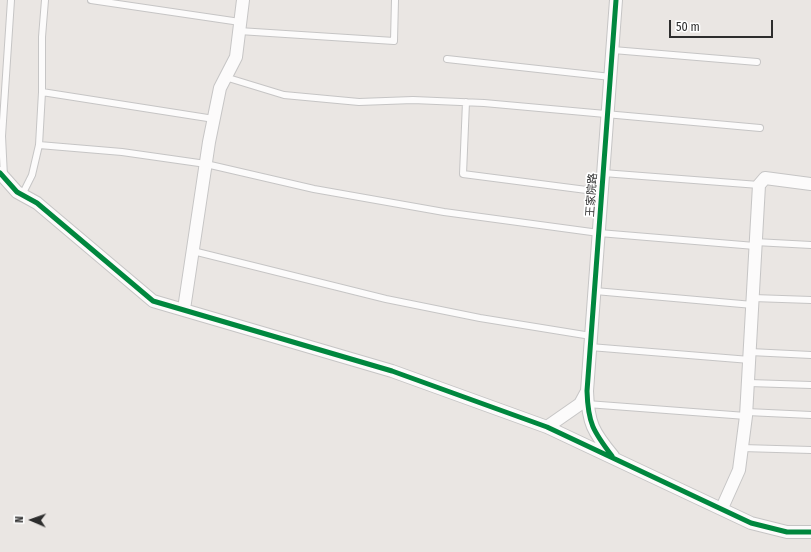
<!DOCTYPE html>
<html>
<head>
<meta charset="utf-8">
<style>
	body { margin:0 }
	#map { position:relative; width:811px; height:552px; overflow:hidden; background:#eae6e3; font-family:"Fira Sans Condensed",sans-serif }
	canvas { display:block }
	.north { position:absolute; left:12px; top:500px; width:40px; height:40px; -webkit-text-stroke:3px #fff; paint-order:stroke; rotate:272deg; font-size:11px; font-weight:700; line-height:16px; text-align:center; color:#2d2d2d }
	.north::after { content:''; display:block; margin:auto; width:14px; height:18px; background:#2d2d2d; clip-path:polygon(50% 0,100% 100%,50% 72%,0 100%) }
	.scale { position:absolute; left:669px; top:20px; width:104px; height:18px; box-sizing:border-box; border:2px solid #2d2d2d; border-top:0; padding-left:5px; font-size:12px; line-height:14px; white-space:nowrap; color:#2d2d2d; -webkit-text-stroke:3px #fff; paint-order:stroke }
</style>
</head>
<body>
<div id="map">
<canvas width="811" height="552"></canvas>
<div class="north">N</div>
<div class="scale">50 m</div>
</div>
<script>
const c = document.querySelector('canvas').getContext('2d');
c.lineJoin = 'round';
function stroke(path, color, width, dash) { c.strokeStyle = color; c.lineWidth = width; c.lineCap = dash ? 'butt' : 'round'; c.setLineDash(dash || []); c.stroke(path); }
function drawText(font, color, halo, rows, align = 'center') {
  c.font = font + ' "Fira Sans Condensed","Noto Sans SC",sans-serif'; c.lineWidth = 3.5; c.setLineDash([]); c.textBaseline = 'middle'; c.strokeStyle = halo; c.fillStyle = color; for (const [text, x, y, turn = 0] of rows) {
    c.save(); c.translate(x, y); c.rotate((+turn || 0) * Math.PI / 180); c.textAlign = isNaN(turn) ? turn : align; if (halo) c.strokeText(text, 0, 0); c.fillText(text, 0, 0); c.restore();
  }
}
const service = new Path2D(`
	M91,0l149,22
	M239,31l155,10 1,-41
	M613,50l144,12
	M447,59l164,18
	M225,77l59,18 75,7 54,-2 71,3 276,25
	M42,92l172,27
	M466,102l-3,72 139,18
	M39,145l83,7 84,12 108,25 130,23 155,21 156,13
	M603,173l156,12
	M4,177l-2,-41 9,-136
	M22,195l10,-20 7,-30 3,-53v-55l3,-37
	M755,242l56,3
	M193,251l193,48 94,19 111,18
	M595,291l158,14
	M753,298l58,2
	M590,347l160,13
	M750,352l61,3
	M749,383l62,2
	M587,404l159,12
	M747,412l64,3
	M742,448l69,2`);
const minor = new Path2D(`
	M0,173l17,19 20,11 116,98 239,70 155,56 204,96 36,9h24
	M184,309l25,-167 11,-54 16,-31 7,-57
	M547,427l33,-23 7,-13
	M613,456c-20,-24 -25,-33 -26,-65l29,-391
	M722,508l17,-38 7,-54 13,-231 6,-7 46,6`);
stroke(service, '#c6c5c5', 8);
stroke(minor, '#c6c5c5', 14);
stroke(service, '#fcfbfb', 6);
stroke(minor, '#fcfbfb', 12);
stroke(new Path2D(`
	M0,173l17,19 20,11 116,98 239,70 155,56 204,96 36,9h24
	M612,456c-19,-25 -24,-33 -25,-65l29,-391`), '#00873e', 5);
drawText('11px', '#2d2d2d', '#fff', [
	["王家院路",592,195,-86]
]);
</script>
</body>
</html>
